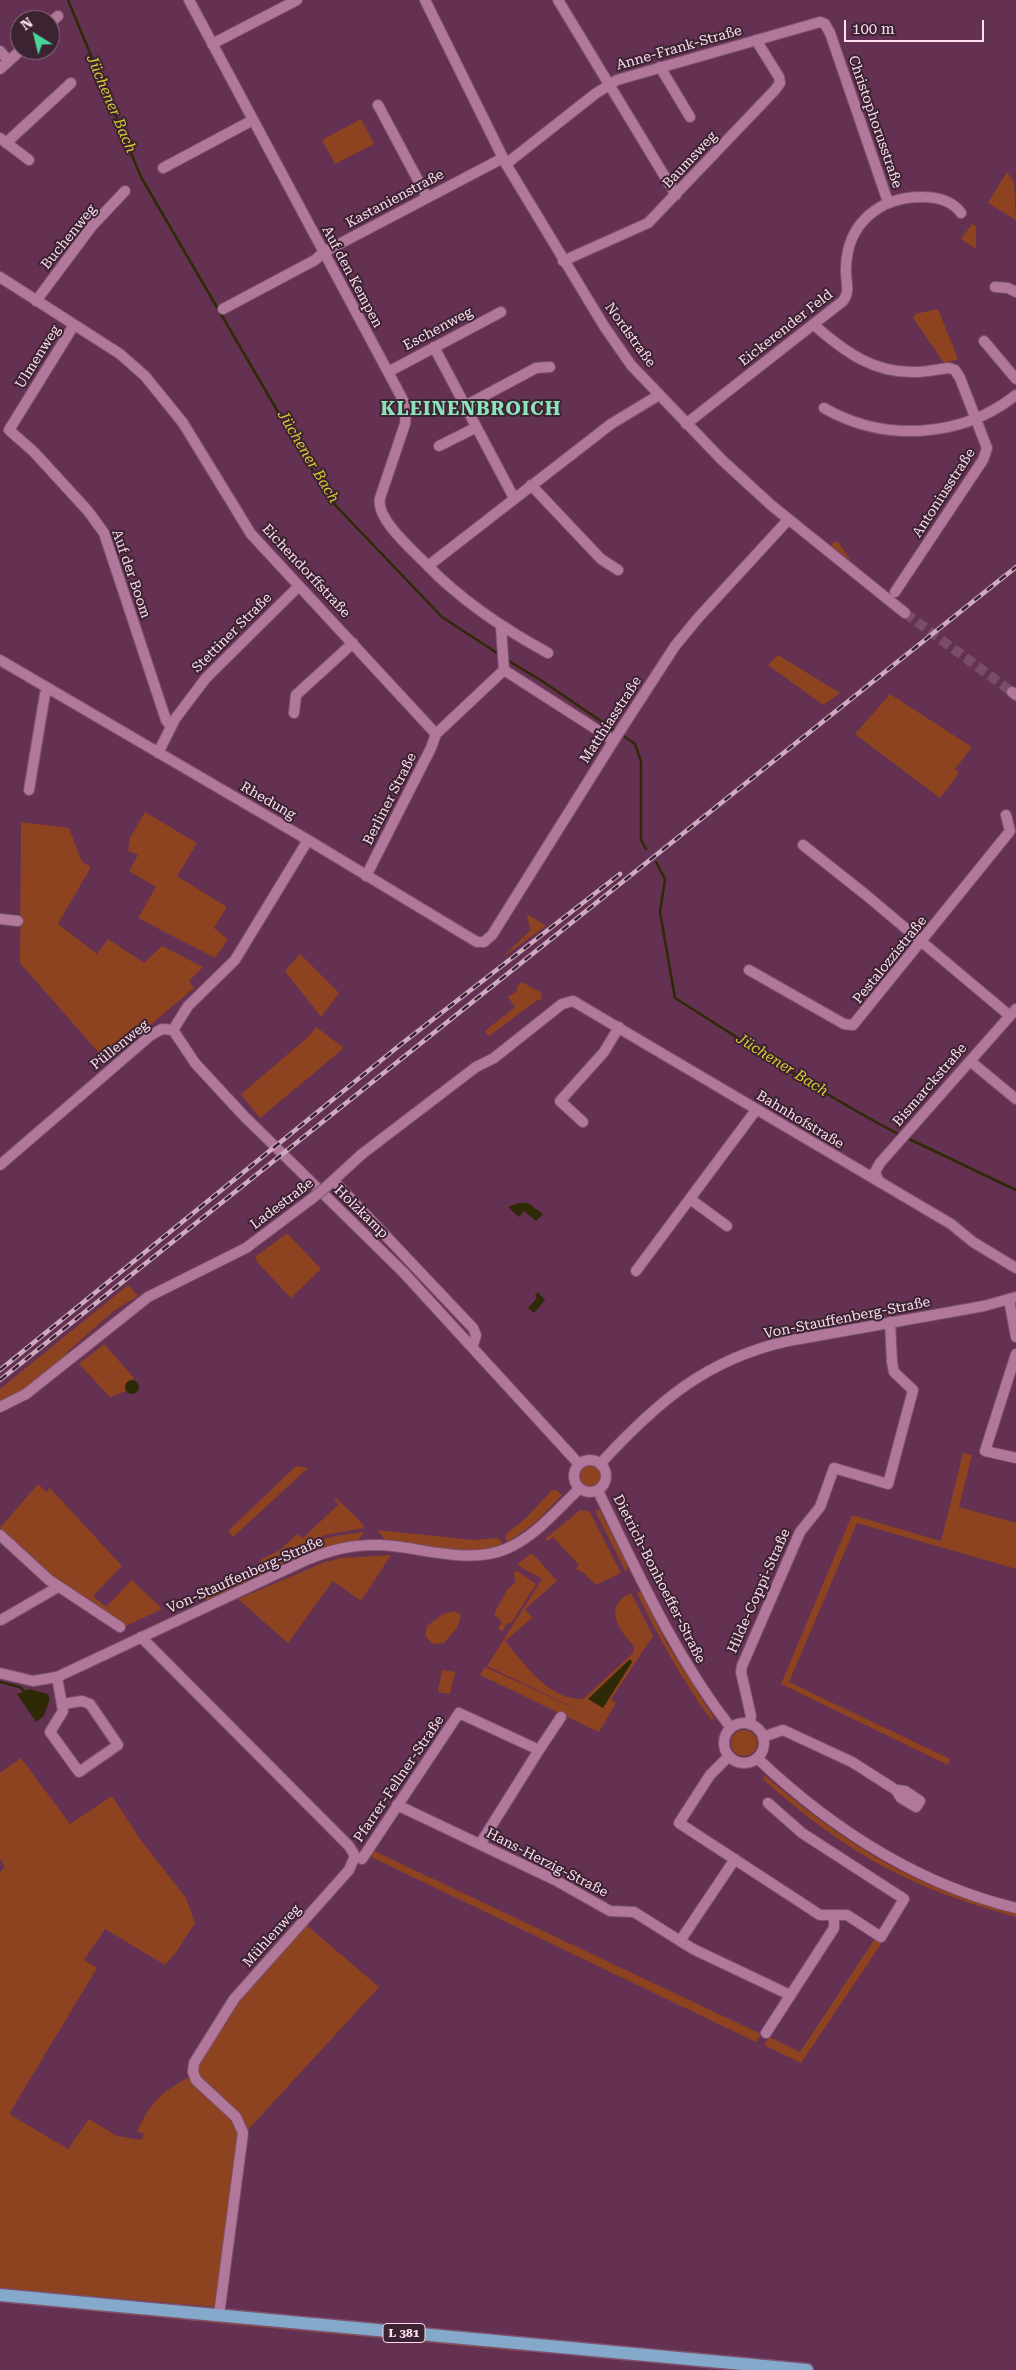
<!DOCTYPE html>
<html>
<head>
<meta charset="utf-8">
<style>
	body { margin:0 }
	#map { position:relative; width:1016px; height:2370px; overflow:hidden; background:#643152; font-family:"Roboto Serif",serif }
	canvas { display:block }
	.north { position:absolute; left:10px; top:10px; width:50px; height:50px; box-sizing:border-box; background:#3b2331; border:1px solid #896d7d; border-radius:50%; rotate:324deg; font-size:14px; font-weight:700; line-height:20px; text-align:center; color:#fdddef }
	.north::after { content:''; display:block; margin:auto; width:18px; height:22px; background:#49d49c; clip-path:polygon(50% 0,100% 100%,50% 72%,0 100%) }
	.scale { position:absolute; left:844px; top:20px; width:140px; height:22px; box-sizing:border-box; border:2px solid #fdddef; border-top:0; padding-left:6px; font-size:15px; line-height:18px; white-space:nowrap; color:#fdddef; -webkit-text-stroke:4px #3b2331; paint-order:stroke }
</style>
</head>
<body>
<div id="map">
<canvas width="1016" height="2370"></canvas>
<div class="north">N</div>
<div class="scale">100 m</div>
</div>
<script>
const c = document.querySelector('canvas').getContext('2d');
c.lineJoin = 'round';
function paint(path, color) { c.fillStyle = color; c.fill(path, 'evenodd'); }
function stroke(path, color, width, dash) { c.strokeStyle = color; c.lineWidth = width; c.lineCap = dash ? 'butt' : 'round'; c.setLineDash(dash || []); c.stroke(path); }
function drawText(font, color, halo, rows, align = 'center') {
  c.font = font + ' "Roboto Serif",serif'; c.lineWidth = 4; c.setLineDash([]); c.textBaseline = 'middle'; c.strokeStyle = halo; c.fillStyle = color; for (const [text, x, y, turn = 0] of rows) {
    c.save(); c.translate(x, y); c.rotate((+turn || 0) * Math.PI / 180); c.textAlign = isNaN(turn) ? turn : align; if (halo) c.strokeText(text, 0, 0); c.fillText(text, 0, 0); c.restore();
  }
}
paint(new Path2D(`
	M361,119l13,25 -39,20 -13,-24z
	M1007,172l7,10 2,38 -28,-17z
	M972,224l4,2v23l-15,-10z
	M938,309l20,50 -14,4 -31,-45 2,-4z
	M834,541l5,2 12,18 -20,-15z
	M778,655l62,38 -17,12 -55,-40z
	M890,694l82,53 -17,22 4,4 -19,25 -85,-64z
	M145,812l52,31 -20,33 50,31 -13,21 14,11 -13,19 -77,-40 18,-31 -27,-16 9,-16 -10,-4 2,-13z
	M21,822l48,6 13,34 9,5 -33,57 39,30 11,-15 36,24 18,-17 41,21 -14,14 5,7 -87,74 -87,-99z
	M527,914l19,12 -46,33 30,-28z
	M300,954l39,39 -18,24 -36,-46z
	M522,982l20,11 -1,8 -2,-2 -50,37 -4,-5 30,-24 -7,-10 10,-7 -2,-2z
	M316,1027l28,21 -84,70 -19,-24 67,-57z
	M287,1233l34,36 -30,29 -33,-35 -3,-6z
	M128,1285l10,11 -23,14 -49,43 2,2 -45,35 -23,12v-13z
	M104,1344l30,34 -7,7 -1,6 -16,6 -31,-33z
	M963,1453l9,2 -13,52 57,16v46l-159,-46 -68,159 161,77 -2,6 -167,-81 71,-169 89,26z
	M296,1466l12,2 -75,69 -5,-6z
	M580 1476a10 10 0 1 1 20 0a10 10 0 1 1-20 0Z
	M38,1484l8,8 4,-4 72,78 -29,30 13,11 26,-27 30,29 -36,17 -78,-52 -48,-46z
	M552,1490h4l6,5 -26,27 -28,20 -3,-4 2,-5 19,-15z
	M336,1498l27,26 1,4 -39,7 -66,29 3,-5 18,-9 17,-16 6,4 36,-34 -5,-5z
	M599,1509l29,57 -2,6 -31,-61z
	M580,1510l10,2 31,61 -25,12 -11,-11 -9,-5 3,-4 -26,-28 -5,4 -3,-2z
	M377,1530l96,10 23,-2 4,1 2,6c-36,12 -81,-1 -118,-6z
	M364,1532l-4,6 -5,4 -147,59 -8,-4 117,-56 18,-5z
	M530,1554h3l24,27 -32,28 7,9 -27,23c21,24 43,59 78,58l51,-47v-6c-15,-15 -32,-41 -3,-53l22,43 -42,63 5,4 -17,29 -119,-57 5,-8 111,51 -109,-52 55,-87 -25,-14z
	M391,1555l-30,46 -28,-20 -45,62 -50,-44 87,-37 16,-4z
	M517,1571l19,13 -24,38 -6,2 -3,7 -5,-2 4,-7 -8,-8 13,-24 8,-7 -1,-11z
	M636,1591l6,2 24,49 48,76 -3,2c-29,-41 -53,-83 -75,-129z
	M454,1611l7,4 -4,13 -13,15 -12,1 -7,-9 2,-9 16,-12z
	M442,1670l13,2 -5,22 -12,-2z
	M731 1743a13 13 0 1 1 26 0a13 13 0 1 1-26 0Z
	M21,1758l49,66 42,-28 28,43 46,59 9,25 -19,29 -11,13 -60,-36 -21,31 13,8 -88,146 59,35 21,-30 28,17 24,4 3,-6 -7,-3c16,-31 20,-35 50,-53l4,1 40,35 7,15 -22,178 -216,-19v-416l5,-5 -5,-8v-86z
	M764,1775c46,39 96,77 151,103 33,16 67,26 101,36v3c-34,-10 -68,-20 -101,-35 -55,-24 -108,-63 -152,-103z
	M374,1851l387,183 -5,8 -385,-185z
	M305,1924l74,63 -132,144c-12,-13 -46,-43 -48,-59 -4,-31 84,-123 106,-148z
	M876,1937l7,4 -82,122 -37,-18 5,-8 31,15z
	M28,2303l168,15 -1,3 -167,-16z
	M204,2320l163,15v2l-164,-15z
	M369,2335l159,15v2l-160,-15z
	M538,2350l104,9 -2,3 -102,-10z`), '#8d4220');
paint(new Path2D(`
	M518,1203h10l15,11 -7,7 -12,-10 -5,6 -11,-10z
	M538,1292l7,8 -11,13 -6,-5 9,-10 -2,-3z
	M125 1387a7 7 0 1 1 14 0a7 7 0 1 1-14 0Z
	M630,1659l2,3 -29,46 -15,-9z
	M30,1689l18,5 2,4 -6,18 -8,6 -19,-28z`), '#2e2a06');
stroke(new Path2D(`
	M68,0l73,177 168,288 27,41 106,111 58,38
	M507,660l35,21 75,51
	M622,735l13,9 6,17v79l5,9
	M656,862l9,17 -5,33 15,86c75,47 148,97 227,138
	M907,1138l109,52
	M0,1682l20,5 4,4`), '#2e2a06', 2.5);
stroke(new Path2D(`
	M905,613l107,79`), '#7b4b6a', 10, [10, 5]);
const minor = new Path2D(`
	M189,0l214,400 3,12 -1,12 -25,74c-5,21 34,53 48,68l183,-142 48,-29
	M558,0l118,195
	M50,23l8,-7
	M212,44l85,-44
	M0,51l9,10
	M660,67l30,50
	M0,69l21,-19
	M378,105l49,92
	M0,138l29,22
	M6,143l65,-60
	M506,164l89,-70 22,-14 203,-58 5,2 5,9 58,169
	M163,168l90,-48
	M563,261l85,-38 127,-133 5,-7 -1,-6 -23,-37
	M0,277l120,77 25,22 38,47 68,111 185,200
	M995,287l13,1 8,4
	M36,301l56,-75 33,-35
	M223,309l92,-49 9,-8 179,-94
	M74,325l-65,105 25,22 54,59 16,22 62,187 5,7
	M814,325c31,27 60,49 104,47 10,0 20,-3 31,-4l6,2 5,8 27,70 -4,12 -88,132
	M984,341l32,38
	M434,347l80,151
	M388,372l113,-60
	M465,406l71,-38 14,-1
	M824,408c59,34 137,31 192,-13
	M686,424l157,-123c8,-10 2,-21 3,-33 1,-45 34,-72 78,-71 13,0 29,4 37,16
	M439,446l36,-18
	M531,485l70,74 17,11
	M428,566c35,36 76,63 120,87
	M501,627l3,43
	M0,660l308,180 149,90 20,12h7l8,-7 124,-198 59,-91 23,-28 90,-98
	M504,670l109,70
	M294,713l2,-18 57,-52
	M436,734l68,-64
	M158,753l17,-34 31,-41 93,-92
	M29,790l16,-96 3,-6
	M803,845l63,50 144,121
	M366,876l65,-128 5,-14
	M0,919l18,2
	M749,970l95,54 9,1 157,-194 -4,-16
	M173,1030l22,33 48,52 160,157 176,192
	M173,1030l15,-24 47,-46 73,-120
	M970,1061l46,38
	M583,1122l-23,-21 44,-49 15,-25
	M0,1165l151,-130 11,-6 11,1
	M334,1181l139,147 3,7 -3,10
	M879,1182l-4,-10 5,-9 136,-154
	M326,1187l36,-33 114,-87 18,-9 68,-54 11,-3 378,223 22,18 43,26
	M690,1199l37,27
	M636,1271l120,-161
	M1009,1299l7,38
	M1016,1354l-31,97 31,7
	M0,1407l26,-13 122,-97 98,-49 68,-51
	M600,1464c56,-61 106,-105 188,-123l196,-35 32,-9
	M0,1535l49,45 71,47
	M1,1620l57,-33
	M141,1637l208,209 6,10 -6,14 -115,129 -40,64 -1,9 3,8 40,37 7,16 -24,182
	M57,1677l6,34 -13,21 29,40 39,-27 -28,-41 -8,-3 -19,3
	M749,1724l2,-8 -10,-44 1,-6 58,-134 20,-25 14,-39 54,16 25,-94 -19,-18 -2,-10 -2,-40
	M763,1737l20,-7 69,32 44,28 5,8 15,9 4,-6 -15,-10 -9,-1
	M539,1750l22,-33
	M729,1756l-19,19 -31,48 141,92h27l34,22 23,-38 -102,-66 -34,-30
	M397,1805l158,75 55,31 24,1 59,37 97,46
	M362,1859l97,-146 80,37 -59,94
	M680,1941l55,-82
	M766,2033l68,-105v-13`);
const tertiary = new Path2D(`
	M425,0l81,164 98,162 27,39 91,95 49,45 134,108
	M1012,692l4,3
	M574 1476a16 16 0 1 1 32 0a16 16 0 1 1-32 0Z
	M598,1491c40,82 76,164 133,237
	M0,1673l33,8 24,-4 247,-116c26,-11 49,-17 77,-16 40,2 86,20 125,4 29,-12 51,-39 73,-60
	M724 1743a20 20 0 1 1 40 0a20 20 0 1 1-40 0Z
	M757,1758c74,70 159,126 259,150`);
const primary = new Path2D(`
	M0,2295l807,75`);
stroke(minor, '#7e526e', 12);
stroke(tertiary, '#7e526e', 12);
stroke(primary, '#7e526e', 15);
stroke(minor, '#b1789b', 10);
stroke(tertiary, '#b1789b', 10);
stroke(primary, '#85a9cb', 12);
const rail = new Path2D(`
	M0,1370l400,-325 220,-171
	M0,1380l1016,-813`);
stroke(rail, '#d0aac0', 4.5);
stroke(rail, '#3b2331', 2.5, [8]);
const minorBridge = new Path2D(`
	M314,1197l12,-10`);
stroke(minorBridge, '#7e526e', 12, []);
stroke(minorBridge, '#b1789b', 10);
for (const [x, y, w] of [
	[404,2333,42]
]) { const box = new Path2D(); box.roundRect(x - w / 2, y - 9.5, w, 19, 4); c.fillStyle = '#3b2331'; c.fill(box); stroke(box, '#fdddef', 1); }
drawText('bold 12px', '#fdddef', null, [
	["L 381",404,2333]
]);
drawText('14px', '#fdddef', '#3b2331', [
	["Anne-Frank-Straße",679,48,-16],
	["Christophorusstraße",875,122,71],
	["Baumsweg",690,160,-47],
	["Kastanienstraße",395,199,-28],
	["Buchenweg",69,237,-51],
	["Auf den Kempen",352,277,62],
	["Eickerender Feld",786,328,-38],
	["Eschenweg",438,329,-28],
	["Nordstraße",630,335,54],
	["Ulmenweg",38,357,-58],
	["Antoniusstraße",944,493,-57],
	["Eichendorffstraße",306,571,47],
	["Auf der Boom",131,574,71],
	["Stettiner Straße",232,633,-45],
	["Matthiasstraße",611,720,-57],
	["Berliner Straße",390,799,-63],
	["Rhedung",268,801,30],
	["Pestalozzistraße",890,960,-51],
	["Püllenweg",120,1045,-39],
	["Bismarckstraße",930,1085,-49],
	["Bahnhofstraße",800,1120,31],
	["Ladestraße",282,1204,-37],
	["Holzkamp",361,1212,44],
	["Von-Stauffenberg-Straße",847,1318,-11],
	["Von-Stauffenberg-Straße",245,1575,-24],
	["Dietrich-Bonhoeffer-Straße",659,1579,63],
	["Hilde-Coppi-Straße",759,1591,-66],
	["Pfarrer-Fellner-Straße",399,1779,-56],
	["Hans-Herzig-Straße",547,1863,27],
	["Mühlenweg",272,1936,-48]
]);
drawText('italic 15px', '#daca32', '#3b2331', [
	["Jüchener Bach",111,104,67],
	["Jüchener Bach",308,457,59],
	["Jüchener Bach",782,1065,32]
]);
c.letterSpacing = '1px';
drawText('bold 19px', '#8de2ba', '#3b2331', [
	["KLEINENBROICH",471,409]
]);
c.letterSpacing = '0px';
</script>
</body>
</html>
